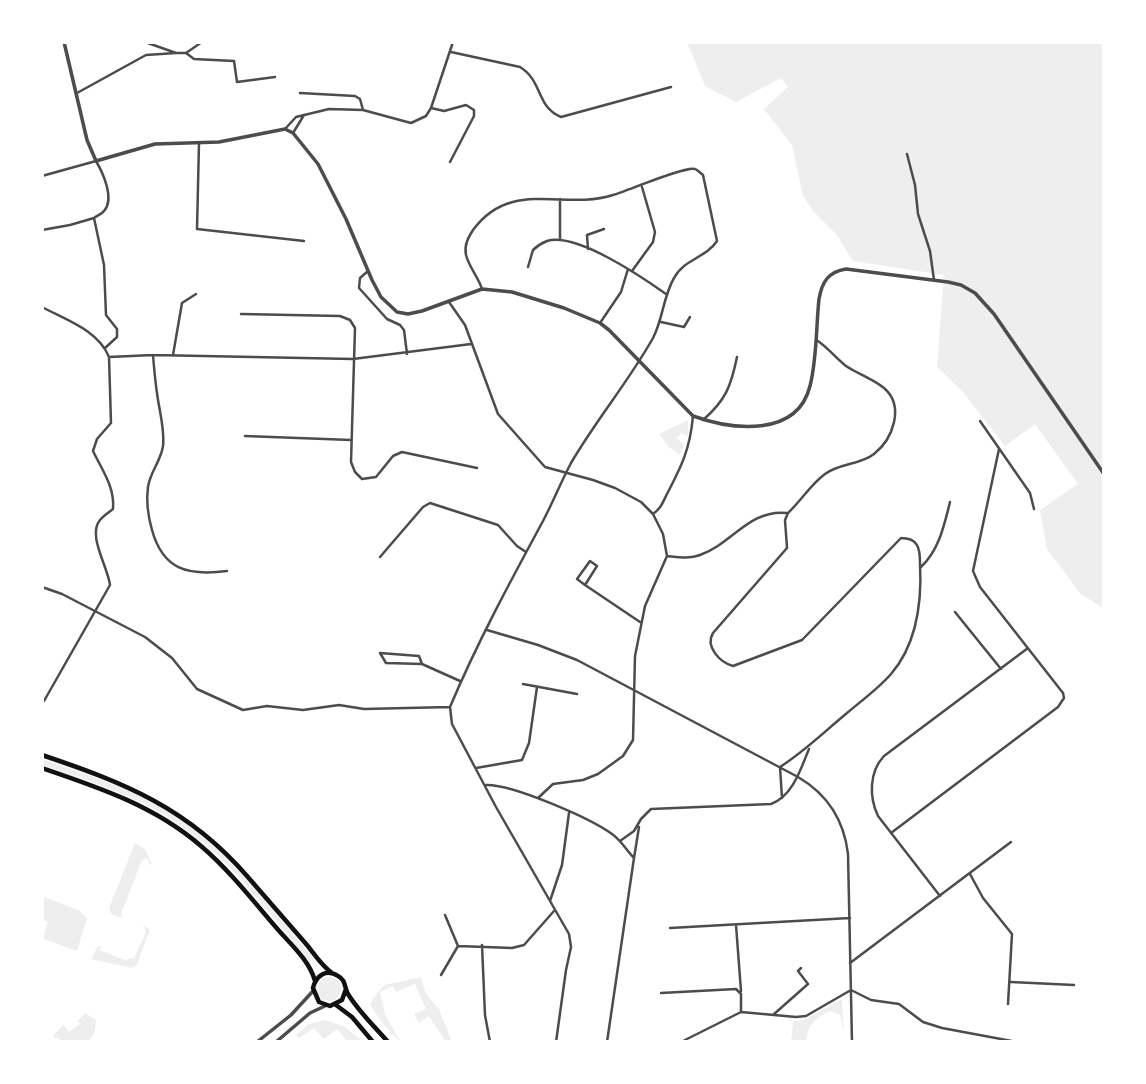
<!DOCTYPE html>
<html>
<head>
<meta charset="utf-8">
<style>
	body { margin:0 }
	#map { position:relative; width:1146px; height:1084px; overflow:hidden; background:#fff; font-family:"Public Sans",sans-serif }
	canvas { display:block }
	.frame { position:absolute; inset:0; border:44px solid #fff; pointer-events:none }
</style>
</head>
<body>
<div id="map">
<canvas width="1146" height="1084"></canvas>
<div class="frame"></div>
</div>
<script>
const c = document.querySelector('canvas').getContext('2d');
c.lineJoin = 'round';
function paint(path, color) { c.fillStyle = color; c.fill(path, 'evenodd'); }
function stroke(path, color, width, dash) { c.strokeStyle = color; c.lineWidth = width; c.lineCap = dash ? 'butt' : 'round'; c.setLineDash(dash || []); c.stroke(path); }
paint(new Path2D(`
	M687,42h417v567l-24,-16 -33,-44 -7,-39 38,-26 -43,-60 -30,22 -42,-54 -26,-25 7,-92 -91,-14 -16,-26 -24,-24 -10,-15 -11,-51 -28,-36 24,-22 -7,-9 -45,24 -31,-16z
	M688,420v17l-7,-4 -4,5 7,7 -4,10 -11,-8 -10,-13z
	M42,759c41,14 82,27 120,49 63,36 106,97 152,151l-4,3c-40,-47 -78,-101 -130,-137 -41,-29 -91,-44 -138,-60z
	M135,843l10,6 7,15 -2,1 -3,-7 -5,2 -21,54 2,4 -12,-4 -2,-6z
	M42,896l38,15 7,7 -10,33 -35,-13v-5h2l4,-11 -6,-3z
	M143,925l7,5 -13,34 -5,4 -41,-9 7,-13 4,1 -3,3 26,10 9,-2 12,-26z
	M317 989a12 12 0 1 1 24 0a12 12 0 1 1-24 0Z
	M421,977l5,17 13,15 13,33h-6l-17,-26 -10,7 -5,-9 12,-5 -11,-25 -19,8 -3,-6 -13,6 5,22 15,28 -16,-17 -14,-20c2,-5 11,-17 15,-20z
	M840,1000l4,1 -2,2 2,29 -4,-17 -10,-4c-15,6 -23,15 -24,31h-15l2,-21 11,-1z
	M85,1013l11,7c0,5 -1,13 -4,17 -7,11 -31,5 -39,-1l10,-11 6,7 11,-8 -2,-3z
	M325,1020l18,6 21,16 -12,-2 -4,2 -11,-13 -13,10 -10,-11 -15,10 -3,-3 13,-11z`), '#eee');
stroke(new Path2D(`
	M145,42l31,11h10l16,-11
	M451,52l69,15c23,14 16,40 41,50l110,-30
	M186,53l8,6 40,2 3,21 38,-5
	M77,93l69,-38 30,-2
	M300,93l55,3 5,3 3,11
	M431,108l13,3 22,-6 8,5v6l-24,46
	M285,129l11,-12 33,-8 34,1 48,13 15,-7 5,-8 22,-66
	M293,133l11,-18
	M199,143l-2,86 107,12
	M907,154l8,31 3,29 12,37 4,29
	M42,176l54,-15c7,12 19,38 8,50 -2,3 -6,4 -10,7l10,47 2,50 11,14v8l-12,11
	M42,230l28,-5 24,-7
	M560,240v-41
	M588,249l-1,-14 17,-6
	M528,267l5,-17c4,-4 9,-7 14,-9 29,-9 95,36 119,53
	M368,271l-8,7 -1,10 28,31 13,6 4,5 3,24
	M632,271l21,-29 2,-10 -13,-45
	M482,289c-4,-12 -13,-22 -16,-34 -2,-10 2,-17 7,-25 38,-52 90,-19 140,-35 14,-4 72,-29 82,-26 1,0 8,6 8,6l14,66c-11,17 -33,18 -43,37 -11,19 -11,41 -21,60 -24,43 -57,82 -82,125 -10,19 -18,39 -28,58 -33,61 -66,122 -93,186l2,17 44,83 73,127 2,13 -5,23 -10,72
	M449,302l16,23 33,89 47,53 48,13 22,8 26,14 12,12 10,20 4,22 -22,50 -10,50 -2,84 -10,16 -25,18 -15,6 -30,4 -15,14
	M42,307c24,13 56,23 67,50l2,66 -14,16 -4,12c9,19 22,36 20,58 -4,3 -10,7 -13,11 -13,15 8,47 10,65l-66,116
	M241,314l99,2 10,4 5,8 -4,134 4,10 7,7 14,-2 17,-21 9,-4 75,16
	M661,322l23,5 6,-10
	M600,323l21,-31 7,-23
	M153,355c1,12 2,25 4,38 2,17 8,36 6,53 -2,15 -13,26 -15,41 -2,14 0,29 4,43 11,40 36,46 75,41
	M173,355l9,-52 14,-9
	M109,357l44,-2 200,4 118,-15
	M703,420c23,-20 28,-34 34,-63
	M980,421l50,72 4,16
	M245,436l106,4
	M653,514c8,-6 9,-10 13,-18 15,-29 24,-46 27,-80
	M667,556c11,1 23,3 33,-1 32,-11 49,-46 87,-42
	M380,557l43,-50 7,-4 68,22 19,21 9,6
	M921,567c18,-17 23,-41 29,-65
	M585,585l-8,-6 13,-18 7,5 -12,19 55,37
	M42,587l20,7 83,43 27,21 25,31 46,21 24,-4 36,4 36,-5 25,4 86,-2
	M955,612l46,57
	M487,630l51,15 39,15 221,117c29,17 46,43 50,77l4,188
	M422,664l-3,-8 -39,-3 6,10 36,1 38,17
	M523,684l54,10
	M476,768l46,-8 7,-17 8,-56
	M486,785c26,-1 104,33 126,49 9,6 14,16 22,24l-27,184
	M782,798l-2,-31c25,-16 44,-35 67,-54 14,-12 31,-24 44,-39 26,-30 31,-73 29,-111 0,-15 -2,-25 -19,-25l-99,102 -69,26c-14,-4 -28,-20 -20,-33l74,-85 -2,-28 3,-7c13,-12 23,-29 37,-39 15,-11 35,-9 49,-20 19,-15 31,-48 10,-66 -11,-9 -26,-14 -38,-22 -10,-8 -18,-18 -28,-25
	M891,833l167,-126 6,-9 -1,-5 -83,-106 -7,-16 26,-122
	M620,841l14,-10 7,-12 10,-10 120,-5c22,-8 30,-36 38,-55
	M634,858l5,-31
	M970,874l13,24 29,36 -4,70
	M940,896l-62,-80c-9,-19 -9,-44 6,-60l144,-108
	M550,901l12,-36 7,-52
	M445,915l13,31 54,2 12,-3 30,-34
	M736,925l5,66
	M670,928l180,-10
	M482,945l3,70 5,27
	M850,963l161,-121
	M441,975l17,-29
	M1011,982l63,3
	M661,993l75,-4 5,5v18
	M773,1015l35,-31 -10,-13 3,-3
	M681,1042l60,-30 55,5 10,-1 45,-26 20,10 28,4 24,18 19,6 75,14
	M1085,1042h10`), '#4c4c4c', 2.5);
stroke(new Path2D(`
	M64,42l23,98 9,21 59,-17 64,-2 66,-13 8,4 25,31 28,55 26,61 9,17 16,15 11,2 14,-3 60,-22 30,3 52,16 36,15 9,7 84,86c39,14 104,22 117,-30 7,-27 6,-59 9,-87 3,-17 9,-27 27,-30l102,13 13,3 14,8 19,21 110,160
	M257,1042l34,-27 22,-24
	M276,1042l34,-29 17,-8`), '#4c4c4c', 3.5);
stroke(new Path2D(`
	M42,755c83,28 146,53 205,121 20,23 40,46 60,69 8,10 15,21 25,28
	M42,768c56,19 113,38 159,78 27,23 50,52 73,79 14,17 35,34 41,56
	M346,989l-4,11 -12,6 -11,-4 -6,-14c3,-12 13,-20 25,-12 8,4 6,11 10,18 11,18 27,33 40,48
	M336,1005l16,12 21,25`), '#111', 4.5);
</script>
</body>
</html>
